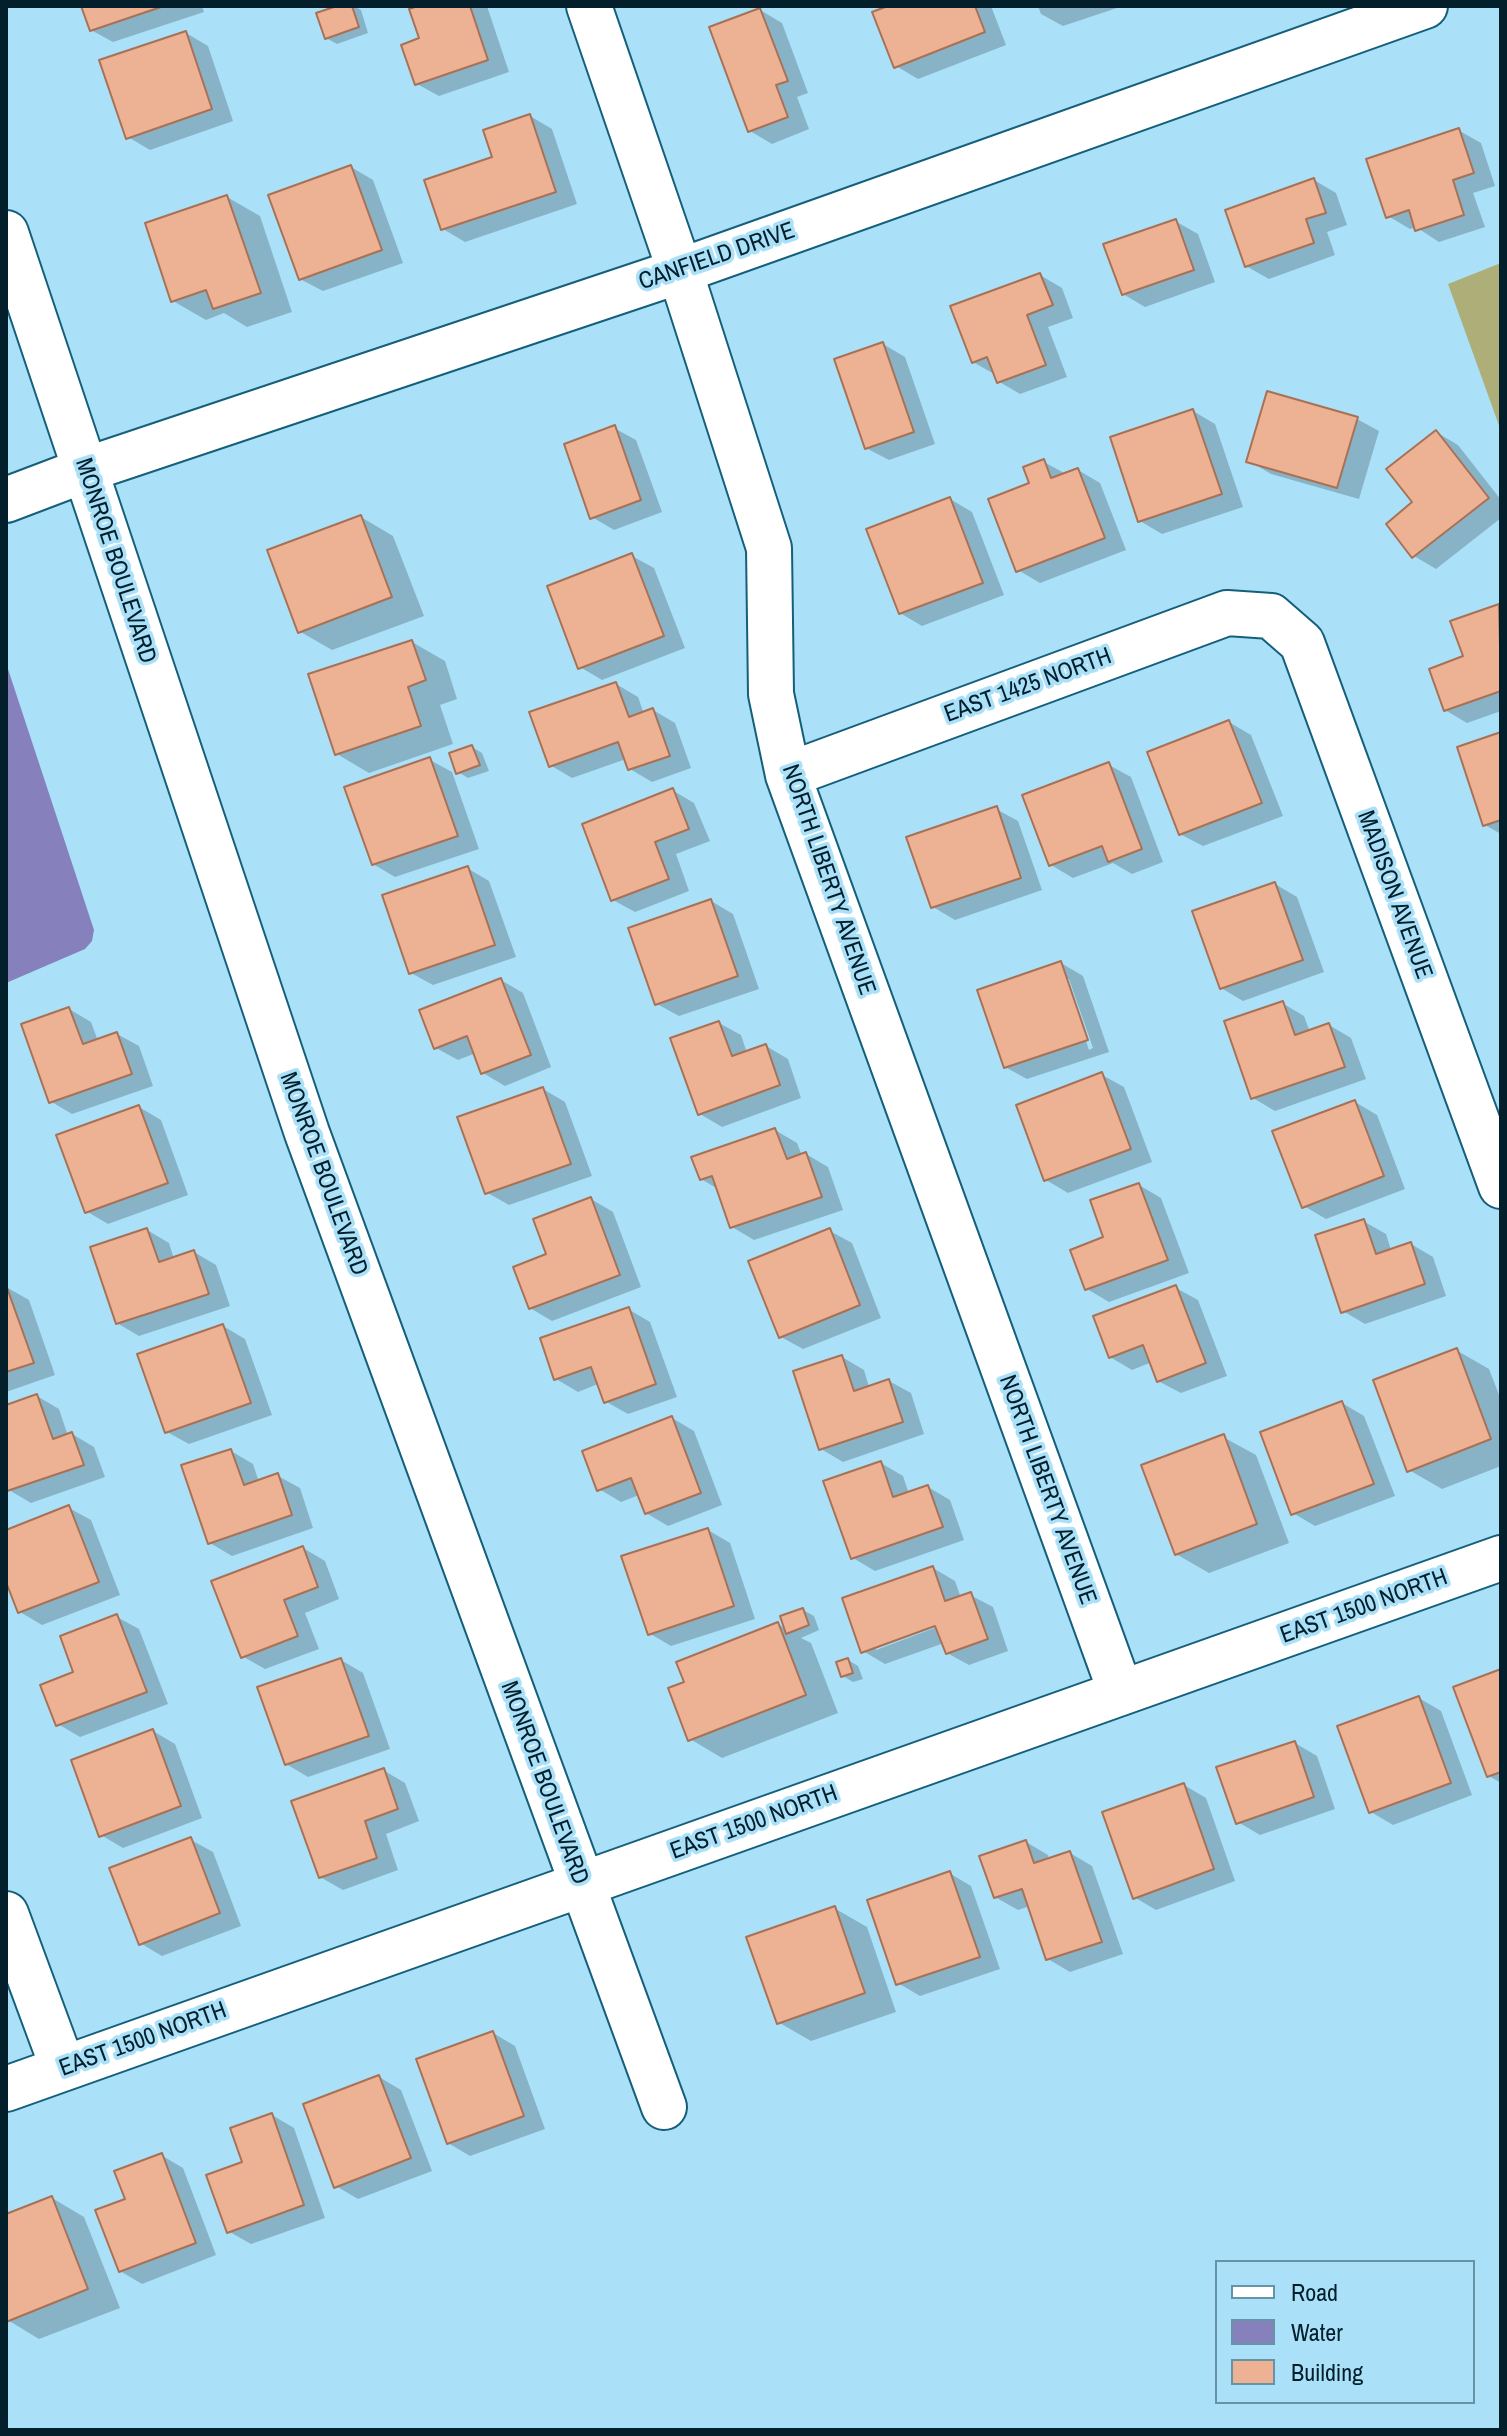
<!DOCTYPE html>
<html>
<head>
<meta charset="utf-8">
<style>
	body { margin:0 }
	#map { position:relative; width:1507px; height:2436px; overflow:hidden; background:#aae0f8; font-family:"Archivo Narrow",sans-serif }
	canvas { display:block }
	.frame { position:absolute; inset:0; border:8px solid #031f2b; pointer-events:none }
	.legend { position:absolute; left:1215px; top:2260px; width:260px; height:144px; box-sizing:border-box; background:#aae0f8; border:2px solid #6793a6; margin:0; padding:10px 14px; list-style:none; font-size:24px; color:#031f2b }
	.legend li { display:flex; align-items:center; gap:16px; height:40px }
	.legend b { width:40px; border:2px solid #6793a6 }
</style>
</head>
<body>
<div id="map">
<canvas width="1507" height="2436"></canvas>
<div class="frame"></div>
<ul class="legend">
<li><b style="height:10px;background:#fff"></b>Road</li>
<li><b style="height:22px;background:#8680bd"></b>Water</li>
<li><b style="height:22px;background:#edb193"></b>Building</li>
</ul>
</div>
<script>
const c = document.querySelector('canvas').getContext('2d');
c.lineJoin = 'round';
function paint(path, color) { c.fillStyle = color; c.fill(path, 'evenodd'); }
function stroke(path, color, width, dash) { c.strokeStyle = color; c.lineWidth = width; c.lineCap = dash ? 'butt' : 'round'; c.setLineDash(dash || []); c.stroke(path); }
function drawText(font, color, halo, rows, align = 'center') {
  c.font = font + ' "Archivo Narrow",sans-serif'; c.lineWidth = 7; c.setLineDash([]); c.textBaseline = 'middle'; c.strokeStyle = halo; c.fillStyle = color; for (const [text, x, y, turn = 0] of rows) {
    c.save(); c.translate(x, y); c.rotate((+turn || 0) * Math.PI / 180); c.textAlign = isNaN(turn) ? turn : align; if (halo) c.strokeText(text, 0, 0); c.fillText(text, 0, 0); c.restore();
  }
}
paint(new Path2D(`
	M1501,263v168l-53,-147z`), '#aeae79');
paint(new Path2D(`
	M6,663l88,267 -2,11 -7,8 -79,34z`), '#8680bd');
paint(new Path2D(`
	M83,6h119l2,6 -91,30 -22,-12z
	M343,6h11l7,4 7,23 -31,11 -11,-6z
	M424,6h63l22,66 -70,24 -22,-12z
	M893,6h98l15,39 -88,34 -22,-13z
	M1038,6h85l-60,20 -22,-12z
	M760,10l22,13 26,70 -11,4 12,32 -37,15 -22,-13z
	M186,33l22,13 25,75 -83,29 -22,-13z
	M530,116l22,13 25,75 -112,38 -22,-13z
	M1458,130l23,13 14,43 -22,7 12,34 -46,15 -23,-15 -6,2 -22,-13z
	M351,167l22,13 30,83 -80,28 -23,-12z
	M1314,180l22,13 11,32 -20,7 8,23 -66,24 -23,-13z
	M227,197l33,19 32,96 -45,15 -23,-14 -18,7 -33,-19z
	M1175,221l23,13 17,48 -70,25 -22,-13z
	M1040,275l22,13 11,30 -25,9 19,50 -47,17 -22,-13 -2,-6 -23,-13z
	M883,344l22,13 30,87 -46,16 -23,-12z
	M1193,411l22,13 28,83 -81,27 -22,-13z
	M1357,419l22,12 -20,68 -88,-25 -22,-13z
	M614,428l22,12 26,72 -48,18 -22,-13z
	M1436,432l22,13 43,55v18l-65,51 -22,-13 1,-53z
	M1044,462l22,12 12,-4 22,13 26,67 -86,33 -22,-13 13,-85z
	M950,499l22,13 32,83 -82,31 -22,-13z
	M361,517l32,19 31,80 -92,34 -33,-19z
	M632,556l22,12 31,80 -83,32 -22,-13z
	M1499,607l2,104 -34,12 -22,-13 20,-52z
	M412,642l33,19 12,38 -17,6 13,39 -84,29 -32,-19z
	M616,684l22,13 6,17 9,-4 22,13 16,45 -39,14 -22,-13 -4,-10 -54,19 -22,-13z
	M1229,722l22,13 32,81 -80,30 -23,-12z
	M1501,734v100l-16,-9z
	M472,747l10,6 7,18 -21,7 -10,-6z
	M430,760l22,12 27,77 -84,28 -22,-13z
	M1109,765l22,12 32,85 -31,12 -19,-11 -40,15 -22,-13z
	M672,790l22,13 16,38 -34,13 13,37 -54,21 -22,-12z
	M996,809l22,12 24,69 -87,30 -22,-13z
	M467,868l22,13 27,76 -83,28 -22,-12z
	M1275,884l22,13 27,75 -81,29 -22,-13z
	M711,901l22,13 26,75 -80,27 -22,-12z
	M1061,963l22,13 26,76 -82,27 -22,-12zM1065,979h4l24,69 -4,2z
	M501,980l22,13 28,74 -46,19 -22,-13 -7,-20 -18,7 -22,-12z
	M1282,1003l22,13 6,16 19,-7 22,13 15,41 -91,32 -22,-13z
	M69,1009l22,13 7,19 19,-7 22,12 14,40 -81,28 -22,-13z
	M719,1023l22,12 6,18 19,-7 22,13 13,39 -79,29 -22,-13z
	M1102,1075l22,12 28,75 -84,31 -22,-13z
	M543,1089l22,13 27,74 -83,29 -23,-13z
	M1355,1102l22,13 28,74 -79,30 -22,-13z
	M139,1107l22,13 27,75 -80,29 -22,-13z
	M775,1130l22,13 5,13 4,-2 22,13 15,43 -89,30 -22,-13 -14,-38 -17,-10z
	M1139,1185l22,13 28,75 -80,29 -22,-13 19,-51z
	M591,1199l22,13 28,75 -89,34 -22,-13z
	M1363,1221l23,13 5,16 20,-6 22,13 13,39 -81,28 -22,-13z
	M147,1230l22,13 5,16 20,-7 22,13 14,41 -91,30 -22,-13z
	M830,1231l22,12 29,75 -78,31 -22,-12z
	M6,1287l23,13 26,75 -49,17z
	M1176,1288l22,12 29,76 -46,17 -23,-12 -6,-19 -20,8 -22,-13z
	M628,1309l22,13 27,75 -49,17 -23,-13 -7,-17 -20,8 -22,-13z
	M223,1326l22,13 27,76 -83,29 -22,-12z
	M1456,1350l33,19 12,31v66l-59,23 -33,-19z
	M842,1357l22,13 5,17 20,-6 22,12 13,41 -81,28 -22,-13z
	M37,1396l22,13 9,27 4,-2 22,13 11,30 -74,26 -22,-13 -3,-9v-74z
	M1342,1403l22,13 31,80 -80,30 -22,-13z
	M672,1418l22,13 28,74 -54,21 -22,-13 -7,-18 -18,7 -22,-13z
	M1223,1437l33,18 33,88 -80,30 -33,-19z
	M231,1451l22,13 6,18 19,-6 22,12 13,40 -81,28 -22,-13z
	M881,1463l22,13 6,18 19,-7 22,13 14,40 -89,31 -22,-13z
	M69,1508l22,12 29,75 -78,30 -22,-13 -14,-35v-45z
	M708,1530l22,13 25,76 -84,27 -22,-13z
	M303,1548l22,13 14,38 -34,14 14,36 -54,20 -23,-13z
	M933,1568l22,13 6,17 9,-3 23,12 15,44 -39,14 -22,-12 -3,-10 -59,21 -22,-13zM944,1620l1,4 -69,26v-5z
	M803,1610l11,6 5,14 -18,8 10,5 27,70 -116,45 -32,-19 -4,-56 92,-59 9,6z
	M117,1617l22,12 29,75 -88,33 -22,-13 18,-51z
	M341,1660l22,13 27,76 -82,28 -22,-13z
	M848,1660l10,6 5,13 -10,3 -10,-6z
	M1501,1671v112l-12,-7z
	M1419,1698l22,13 31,84 -79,30 -22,-13z
	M153,1731l22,13 27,74 -79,30 -22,-13z
	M1295,1743l22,13 18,53 -75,26 -22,-13z
	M383,1770l22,13 14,38 -33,13 12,36 -55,20 -23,-13z
	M1184,1785l22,13 29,83 -79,29 -22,-13z
	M191,1840l22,12 28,74 -79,30 -22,-13z
	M1026,1842l22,13 1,5 21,-7 22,13 31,88 -53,18 -22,-13 -18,-53 -12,4 -23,-13z
	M949,1873l22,13 29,83 -80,27 -22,-13z
	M834,1908l33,19 29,85 -85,29 -33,-19z
	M493,2033l22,13 30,83 -75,27 -22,-13z
	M379,2077l22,13 31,81 -74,28 -22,-13z
	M272,2115l22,13 31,90 -74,26 -23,-13 16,-68z
	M161,2155l22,13 33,87 -74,29 -22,-13 8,-71z
	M52,2198l32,19 36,91 -81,31 -33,-20v-103z`), '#0003');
const building = new Path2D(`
	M81,6h83l-74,25z
	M337,6h15l7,21 -34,12 -9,-26z
	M418,6h52l18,54 -73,25 -14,-40 18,-7 -10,-29z
	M888,6h87l10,26 -91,36 -22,-56z
	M760,8l28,73 -12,4 12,32 -40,15 -39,-105z
	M186,31l26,78 -86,30 -27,-79z
	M530,114l26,78 -115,38 -17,-50 68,-23 -9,-27z
	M1459,128l15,45 -21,7 11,35 -49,16 -6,-21 -23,8 -20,-59z
	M351,165l31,85 -83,30 -31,-85z
	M1314,178l12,35 -20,6 8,24 -69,24 -20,-57z
	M227,195l34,98 -48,16 -7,-19 -35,12 -26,-79z
	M1176,219l18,51 -72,25 -19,-51z
	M1040,273l13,32 -26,10 19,50 -49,18 -10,-26 -15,6 -22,-57z
	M883,342l31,90 -49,17 -31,-90z
	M1267,391l91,26 -21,71 -91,-26z
	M1193,409l29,85 -84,28 -28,-85z
	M615,425l26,75 -51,19 -26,-75z
	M1436,430l53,68 -77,60 -26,-34 26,-22 -26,-33z
	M1044,459l7,19 27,-10 27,70 -89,34 -28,-73 41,-16 -6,-16z
	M950,497l33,86 -84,31 -33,-85z
	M361,515l31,82 -94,36 -31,-83z
	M632,553l32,83 -86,33 -31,-83z
	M1499,604l2,87 -57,20 -15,-42 34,-13 -13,-35z
	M412,640l14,40 -18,7 13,39 -86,29 -27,-81z
	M616,682l13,35 24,-9 17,48 -42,14 -10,-28 -69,25 -20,-55z
	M1229,720l33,83 -83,32 -32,-83z
	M1501,732v88l-18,6 -26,-79z
	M472,745l8,20 -24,9 -7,-21z
	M430,757l28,79 -86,29 -28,-78z
	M1109,762l33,87 -34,13 -6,-16 -53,20 -27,-71z
	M673,788l16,41 -34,13 14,37 -58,22 -29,-77z
	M997,806l24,72 -90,30 -25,-71z
	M468,866l27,79 -86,29 -27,-79z
	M1275,882l28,78 -83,29 -28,-78z
	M711,899l27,77 -83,29 -27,-77z
	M1061,961l27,79 -84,28 -27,-78z
	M501,978l30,77 -50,19 -14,-38 -33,13 -15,-39z
	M1283,1001l12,34 34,-12 16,44 -94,32 -27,-78z
	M69,1007l14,37 34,-12 15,42 -83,29 -28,-79z
	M719,1021l13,35 34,-12 14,41 -82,30 -28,-77z
	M1102,1072l29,77 -87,32 -28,-76z
	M543,1087l28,77 -86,30 -28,-77z
	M1355,1100l29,76 -82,32 -30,-77z
	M139,1105l29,78 -83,30 -29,-78z
	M775,1128l12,31 19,-7 16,45 -92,31 -18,-52 -12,4 -9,-23z
	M1139,1183l29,77 -83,30 -15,-40 33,-13 -13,-37z
	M591,1197l29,78 -91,34 -16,-42 33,-13 -13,-35z
	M1364,1219l12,35 35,-12 14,42 -84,29 -26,-78z
	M147,1228l12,34 35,-12 15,44 -93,30 -26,-77z
	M830,1228l30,77 -81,33 -31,-77z
	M6,1285l28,78 -28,9z
	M1176,1285l30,78 -49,19 -14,-37 -34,13 -16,-42z
	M629,1307l27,77 -52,19 -13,-36 -37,13 -14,-42z
	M223,1324l28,79 -86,30 -28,-79z
	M1457,1348l34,91 -84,33 -34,-92z
	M842,1355l12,36 35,-12 14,43 -84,28 -26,-79z
	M37,1394l16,45 19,-7 12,33 -77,26 -1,-86z
	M1342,1401l32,83 -83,31 -31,-83z
	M672,1416l29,77 -56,21 -14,-36 -34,13 -15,-40z
	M1224,1434l33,90 -82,31 -34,-90z
	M231,1449l13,36 34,-12 14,42 -84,29 -27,-79z
	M881,1461l12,36 35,-12 15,42 -92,32 -28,-78z
	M69,1505l30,77 -81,31 -12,-31v-52z
	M708,1528l26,78 -86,29 -27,-79z
	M303,1546l15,41 -34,13 14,36 -57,22 -30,-77z
	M933,1566l12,35 26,-9 17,47 -42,15 -11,-28 -74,27 -19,-55z
	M803,1608l6,17 -23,9 -6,-18z
	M117,1614l30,78 -91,34 -16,-41 33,-13 -13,-36z
	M778,1622l28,73 -118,46 -20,-53 16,-6 -8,-20z
	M341,1658l28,78 -84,29 -28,-78z
	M848,1658l5,15 -12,4 -5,-15z
	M1501,1669v103l-14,5 -34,-90z
	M1419,1696l32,87 -82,30 -32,-87z
	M153,1729l28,77 -82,31 -28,-77z
	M1295,1741l19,56 -78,27 -20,-57z
	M384,1768l14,41 -33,12 12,37 -58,20 -28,-77z
	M1184,1783l30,86 -81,30 -31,-87z
	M191,1837l29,76 -81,32 -30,-77z
	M1026,1840l8,23 36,-12 32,91 -56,18 -24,-71 -28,9 -15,-42z
	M950,1871l30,86 -84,28 -29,-85z
	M835,1906l30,87 -88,31 -31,-87z
	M493,2031l31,85 -77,28 -31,-85z
	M379,2075l32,83 -77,30 -31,-84z
	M272,2113l32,92 -77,28 -21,-58 36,-13 -12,-34z
	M162,2153l34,90 -77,29 -24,-62 30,-11 -11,-28z
	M52,2196l36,93 -82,33v-108z`);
paint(building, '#edb193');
stroke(building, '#a87155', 2);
const minor = new Path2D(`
	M589,6l91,265 89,277 2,146 17,81 333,918
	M6,233l301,900 357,974
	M6,500l79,-30 595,-199 745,-265
	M788,775l439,-162 44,3 31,27 199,543
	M6,1914l57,154
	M6,2089l1495,-531`);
stroke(minor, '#145f7a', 48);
stroke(minor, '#fff', 44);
drawText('24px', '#031f2b', '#aae0f8', [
	["CANFIELD DRIVE",717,257,-19],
	["MONROE BOULEVARD",115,561,72],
	["EAST 1425 NORTH",1028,686,-20],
	["NORTH LIBERTY AVENUE",828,880,71],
	["MADISON AVENUE",1394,895,70],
	["MONROE BOULEVARD",323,1174,70],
	["NORTH LIBERTY AVENUE",1047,1490,70],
	["EAST 1500 NORTH",1364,1607,-20],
	["MONROE BOULEVARD",544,1783,70],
	["EAST 1500 NORTH",754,1823,-20],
	["EAST 1500 NORTH",143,2040,-20]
]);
</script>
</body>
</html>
